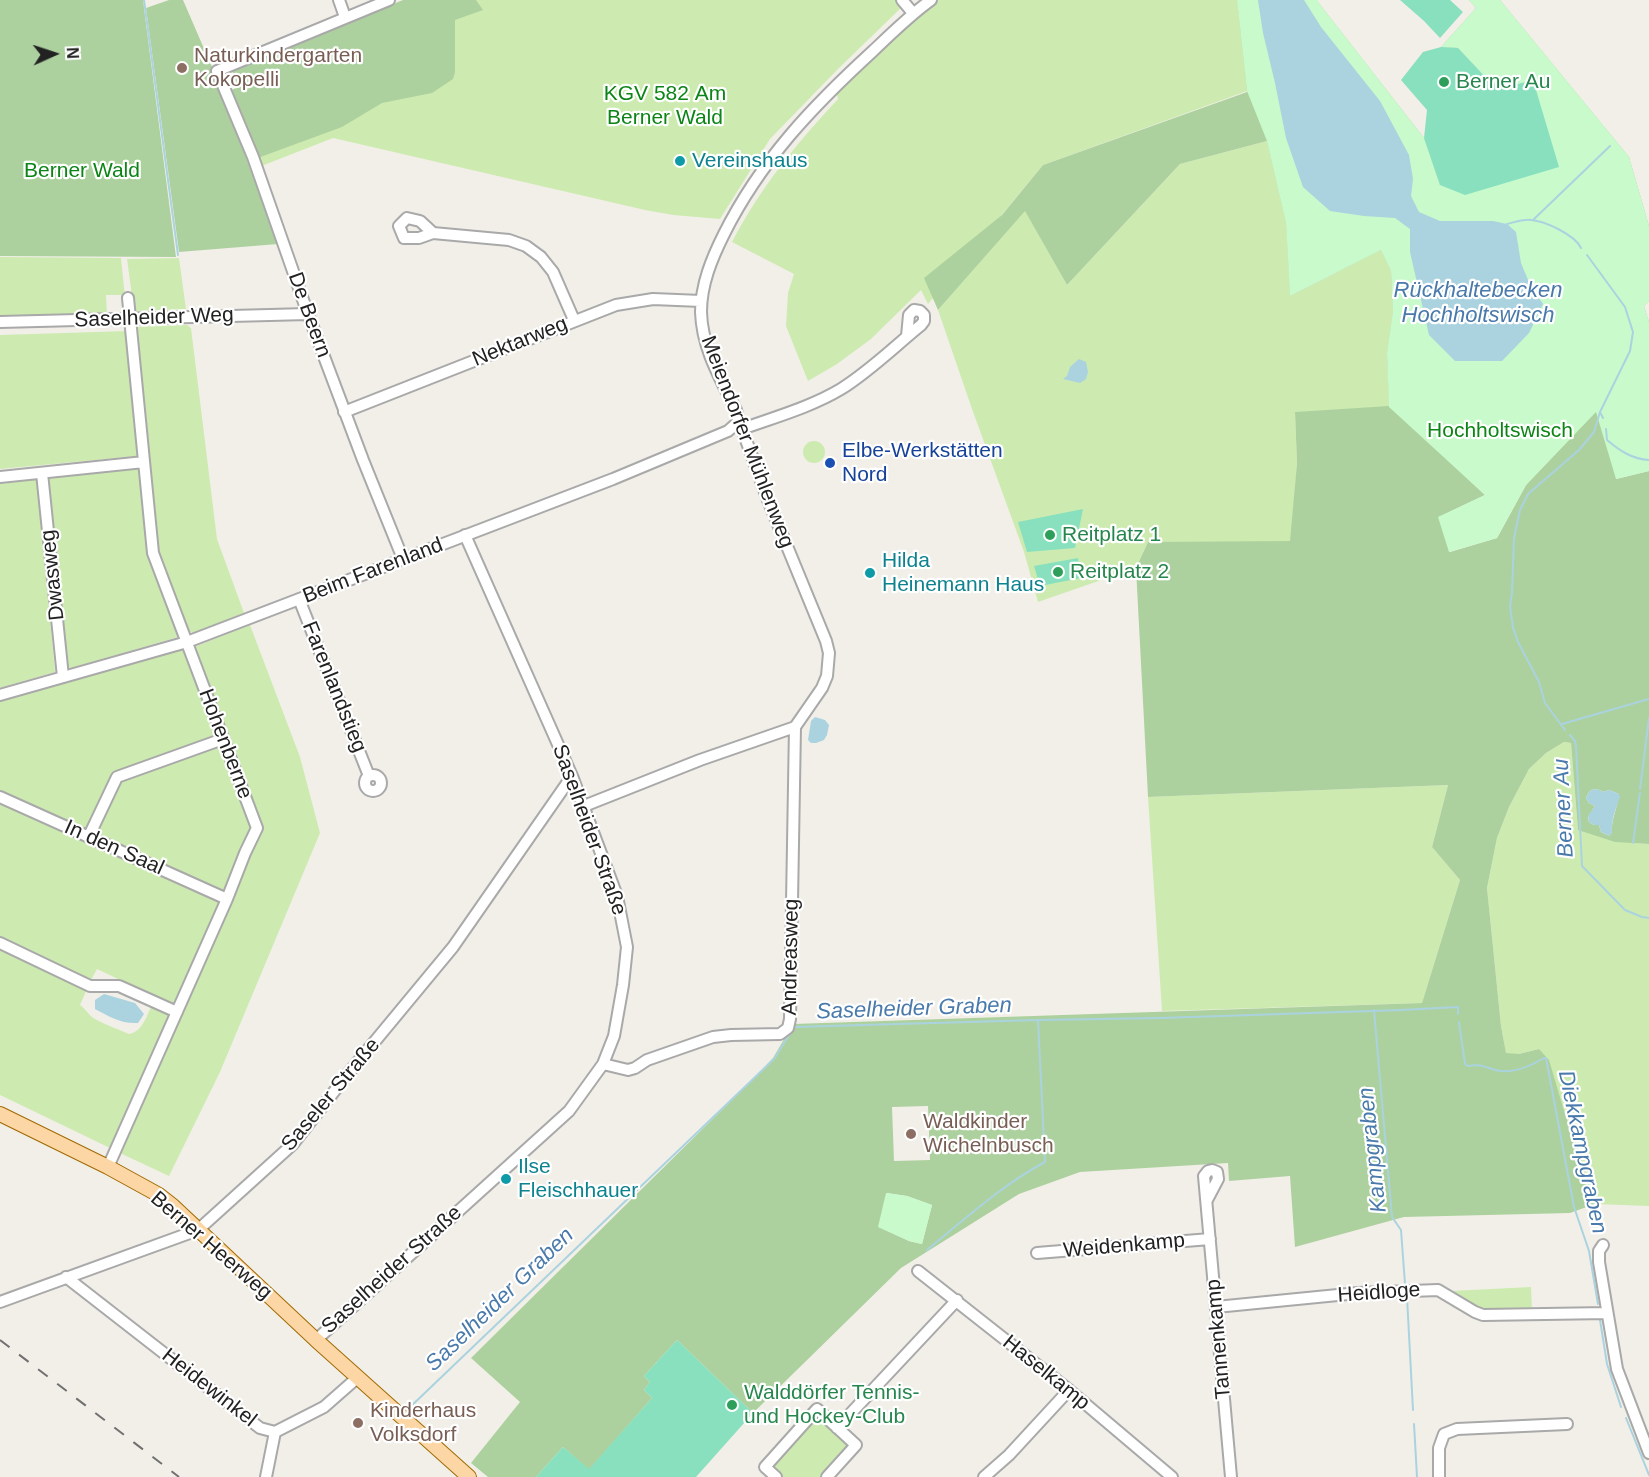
<!DOCTYPE html>
<html>
<head>
<meta charset="utf-8">
<style>
	body { margin:0 }
	#map { position:relative; width:1649px; height:1477px; overflow:hidden; background:#f2efe9; font-family:Helvetica,sans-serif }
	canvas { display:block }
	.north { position:absolute; left:24px; top:24px; width:60px; height:60px; -webkit-text-stroke:4px #fff; paint-order:stroke; rotate:87deg; font-size:16px; font-weight:700; line-height:24px; text-align:center; color:#222 }
	.north::after { content:''; display:block; margin:auto; width:21px; height:27px; background:#222; clip-path:polygon(50% 0,100% 100%,50% 72%,0 100%) }
</style>
</head>
<body>
<div id="map">
<canvas width="1649" height="1477"></canvas>
<div class="north">N</div>
</div>
<script>
const c = document.querySelector('canvas').getContext('2d');
c.lineJoin = 'round';
function paint(path, color) { c.fillStyle = color; c.fill(path, 'evenodd'); }
function stroke(path, color, width, dash) { c.strokeStyle = color; c.lineWidth = width; c.lineCap = dash ? 'butt' : 'round'; c.setLineDash(dash || []); c.stroke(path); }
function drawText(font, color, halo, rows, align = 'center') {
  c.font = font + ' Helvetica,sans-serif'; c.lineWidth = 4.5; c.setLineDash([]); c.textBaseline = 'middle'; c.strokeStyle = halo; c.fillStyle = color; for (const [text, x, y, turn = 0] of rows) {
    c.save(); c.translate(x, y); c.rotate((+turn || 0) * Math.PI / 180); c.textAlign = isNaN(turn) ? turn : align; if (halo) c.strokeText(text, 0, 0); c.fillText(text, 0, 0); c.restore();
  }
}
paint(new Path2D(`
	M413,0h483l6,7 -64,62 -68,70 -50,80 -47,-4 -28,-5 -312,-72 -74,29 -29,-76 8,-4 -6,-17z
	M939,0h298l10,91 -204,74 -115,139 -7,-14 -50,49 -34,25 -29,17 -22,-55 2,-33 6,-19 -62,-32c28,-54 65,-99 106,-143l-2,-7 65,-61z
	M1267,141l19,82 4,73 91,-46 10,21 2,40 -6,42 2,54 -94,6 2,50 -6,79h-143l-12,26 -98,34 -14,-50 -52,-143 -34,-99 87,-100 42,75 113,-121z
	M0,257l121,1 4,39h-3l-1,-2h-15l1,21 -107,1z
	M179,258l7,51 -52,2 -7,-52z
	M187,325l4,3 26,211 27,74 -51,20 -6,-3 -29,-81 -22,-222z
	M127,331l11,125 -138,13v-134z
	M803 452a11 11 0 1 1 22 0a11 11 0 1 1-22 0Z
	M140,468l9,86 30,80 -1,3 -107,31 -3,-1 -20,-187 4,-3z
	M37,479l18,193 -55,16v-204z
	M250,625l50,132 20,76 -100,239 -51,104 -47,-22 -1,-3 141,-322 -68,-182z
	M181,650l3,1 3,5 29,77 -1,4 -103,39 -25,53 -87,-38v-90z
	M1564,742l7,1 7,87 55,13 16,1v362l-54,-2 -17,-58 -39,-97 -20,5h-13l-5,-28 -14,-138 10,-50 12,-31 20,-38 17,-16z
	M218,744l4,2 30,85 -26,61 -129,-57 -1,-3 22,-48 6,-7z
	M1448,785l-16,62 28,33 -38,123 -260,8 -14,-214z
	M0,802l222,99 -47,105 -78,-37 -6,11 -91,-44z
	M0,948l87,41 -7,16c6,4 8,10 15,14 11,6 23,10 34,15 13,-2 17,-17 23,-29l19,9 -61,134 -110,-53z
	M1531,1287l1,24 -46,2 -36,-22z
	M817,1411l37,34 -29,32h-47l-11,-10z`), '#cdebb0');
paint(new Path2D(`
	M0,0h143l33,257 -176,-1z
	M169,0h14l32,74 63,170 -99,8 -33,-244z
	M403,0h73l7,10 -28,10v52l-2,7 -21,14 -50,10 -40,24 -87,32 -25,-68 8,-4 -6,-17z
	M1237,0h21l5,33 12,50 11,55 18,49 26,24 34,5 31,2 15,11v23l19,83 26,26h47l27,-28 14,-29 -12,-17 -10,-24 -5,-31 -9,-8 -14,-3h-53l-21,-9 -8,-16 2,-17 -4,-24 -28,-54 -60,-74 -17,-27h14v2l106,136 16,47 25,10 94,-28 -26,-86 -30,7 -15,-8 -30,-32 -17,-1 35,-39 -7,-8h31l129,157 20,69v75l-5,5 5,16v51l-31,52 -2,54 33,-8v373l-34,-2 -37,-12 -7,-87 -7,-1 -18,11 -17,16 -20,38 -12,31 -10,50 14,138 5,27 13,1 20,-5 10,11 16,54 13,32 17,58 -25,9 -166,4 -109,30 -5,-71 -61,5 -1,-18 -148,9 -61,22 -118,74 -148,145 -76,-73 -33,36 6,6 -6,8 8,8 -63,72 -26,-23 -27,30h-48l-17,-14 49,-61 -49,-44 281,-278 21,-22 20,-34 629,-21 38,-123 -28,-33 16,-62 -300,12 -12,-229 12,-26 142,-1 7,-78 -2,-51 94,-6 -2,-53 6,-42 -2,-40 -10,-21 -91,46 -4,-73 -19,-82 -87,23 -113,121 -42,-74 -87,99 -14,-32 78,-63 41,-50 204,-73zM1572,264l40,39 13,39 -29,69 -70,74 -29,53 -47,14 -11,-35 46,-22 -65,-61 17,-68 43,11 35,-10 28,-28 12,-30 -16,-31zM1593,789l7,1 3,2 6,-2 10,4c-1,13 -8,25 -7,38l-3,4 -8,-4 -2,-7h-5l-5,-3 -1,-5 7,-11 -6,-3 -3,-5 3,-6zM928,1106l2,54 -36,1 -2,-54zM887,1193l20,3 25,9 -10,39 -13,-3 -30,-14z`), '#add19e');
paint(new Path2D(`
	M1237,0h81v2l106,136 16,47 63,-97 -15,-8 -30,-32 -17,-1 35,-39 -7,-8h31l129,157 20,69v75l-5,5 5,16v149l-33,8 -20,-67 -70,73 -29,53 -48,14 -11,-35 47,-22 -96,-88 -2,-54 6,-42 -2,-40 -10,-21 -91,46 -4,-73 -19,-82 -20,-50z
	M886,1193l21,3 25,9 -10,39 -13,-3 -31,-14z`), '#c8facc');
paint(new Path2D(`
	M1400,0h50l13,12 -23,26 -16,-17z
	M1441,47l17,1 30,32 15,8 30,-8 26,87 -94,28 -25,-10 -16,-47 3,-28 -26,-30 22,-28z
	M1083,509l-8,39 -48,4 -9,-30z
	M1078,558l3,20 -41,8 -6,-20z
	M677,1340l76,73 -57,64h-160l27,-30 26,22 63,-71 -8,-8 6,-8 -6,-6z`), '#88e0be');
paint(new Path2D(`
	M1258,0h46l17,27 59,74 29,54 4,24 -2,17 8,16 21,9h53l14,3 9,8 5,31 10,24 12,17 -14,29 -27,28h-47l-26,-26 -19,-83v-23l-15,-11 -31,-2 -34,-5 -27,-24 -17,-49 -11,-55 -12,-50z
	M1079,359l7,3 2,10 -2,7 -6,4 -17,-4 4,-3 3,-9z
	M815,717l10,3 4,5 -2,10 -3,5 -8,3h-5l-3,-3 3,-19z
	M1593,789l7,1 3,2 6,-2 10,4 1,3c-4,11 -9,23 -8,35l-3,4 -8,-4 -2,-7h-5l-5,-3 -1,-6 7,-10 -6,-3 -3,-5 3,-6z
	M104,994l31,9 9,11 -6,9c-17,1 -28,-6 -43,-14v-9z`), '#aad3df');
stroke(new Path2D(`
	M144,0l34,255
	M1533,220l77,-74
	M1507,224c8,-2 17,-5 24,-4 14,1 44,15 50,28
	M1600,412l3,6
	M1606,429l1,11c13,11 25,19 42,20
	M1562,724l87,-25
	M1565,730l-20,-27 -6,-21 -21,-40 -5,-14 -3,-22 2,-13 2,-55 6,-28 8,-16 51,-44 15,-18 6,-20 30,-61 3,-19 -8,-25 -38,-52
	M1570,735l5,6 1,5 6,120 43,44 17,7 7,1
	M1640,789l9,-71
	M1633,843l7,-50
	M1374,1010l18,207 9,13 4,54
	M1459,1022l6,42 3,2c17,-3 20,4 33,5 14,2 31,-6 43,-13h2l28,149 15,44 9,53
	M927,1250c38,-31 75,-65 118,-88l-7,-142
	M1407,1297l6,113
	M1600,1320l7,44 14,43
	M407,1410l367,-351 20,-32 244,-7 123,-2 240,-8 57,-3v7
	M1626,1418l23,57
	M1414,1424l3,53`), '#aad3df', 2);
const minor = new Path2D(`
	M339,0l6,17
	M389,0l-172,71 36,86 55,157 55,146 40,99
	M902,0l11,13
	M433,233l-13,-12 -13,-3 -8,8 5,12h15l14,-5 76,7 17,6 15,11 12,15 21,48
	M0,322l308,-8
	M344,412l272,-107 37,-6 48,2
	M742,429c33,-12 69,-22 99,-40 29,-18 54,-43 80,-64l3,-4v-6l-4,-4 -6,-1 -5,5 -2,21
	M42,473l21,204
	M0,477l144,-15
	M299,599l70,177
	M0,695l187,-53 426,-163 115,-48 9,-8
	M365 783a8 8 0 1 1 16 0a8 8 0 1 1-16 0Z
	M0,797l227,102
	M584,806l116,-46 95,-33 27,-39 5,-12 2,-23 -3,-12 -58,-141 -26,-71 -5,-6 1,-5 -2,-8c-16,-32 -34,-62 -35,-98 0,-28 11,-54 23,-78 37,-74 89,-128 149,-183 19,-18 37,-36 58,-51
	M89,836l28,-59 106,-38
	M0,943l90,43h29l58,26
	M603,1064l25,6 7,-2 12,-8 66,-23 18,-2 49,-1 8,-6 2,-9 5,-292
	M108,1167l119,-268 18,-46 12,-25 -104,-275 -25,-255
	M1207,1200l11,-21 -1,-7 -5,-2 -4,1 -4,5 27,301
	M1603,1245l-4,6v11l18,107 32,84
	M1037,1253l173,-14
	M918,1271l151,119 103,87
	M66,1277l194,151 15,4 49,-25 33,-29
	M0,1302l198,-72 95,-86 54,-69 106,-128 119,-171
	M1216,1307l142,-14 80,-3 37,22 8,3 124,-2
	M316,1340l253,-229 34,-47 11,-28 9,-51 4,-38 -10,-51 -45,-120 -107,-241
	M837,1428l120,-128
	M266,1477l9,-45
	M776,1477l-11,-10 52,-58 39,36 -29,32
	M984,1477l25,-22 60,-65
	M1439,1477v-29l5,-14 13,-5 110,-5`);
const major = new Path2D(`
	M0,1114l108,53 51,28 14,11 143,134 153,137`);
stroke(minor, '#a9a9a9', 14);
stroke(major, '#a06b00', 16);
stroke(minor, '#fff', 10);
stroke(major, '#fcd6a4', 14);
stroke(new Path2D(`
	M0,1340l179,137`), '#707070', 2, [12, 12]);
for (const [x, y, r, color] of [
	[182,68,6,"#8d6e63"],
	[1444,82,6,"#2e9e5b"],
	[680,161,6,"#0f9aa8"],
	[830,463,6,"#1a4fb4"],
	[1050,535,6,"#2e9e5b"],
	[1058,572,6,"#2e9e5b"],
	[870,573,6,"#0f9aa8"],
	[911,1134,6,"#8d6e63"],
	[506,1179,6,"#0f9aa8"],
	[732,1405,6,"#2e9e5b"],
	[358,1423,6,"#8d6e63"]
]) { const dot = new Path2D(); dot.arc(x, y, r, 0, 2 * Math.PI); c.fillStyle = color; c.fill(dot); stroke(dot, '#fff', 2); }
drawText('21px', '#785e54', '#fff', [
	["Naturkindergarten",194,56],
	["Kokopelli",194,80],
	["Waldkinder",923,1122],
	["Wichelnbusch",923,1146],
	["Kinderhaus",370,1411],
	["Volksdorf",370,1435]
], 'left');
drawText('21px', '#27864d', '#fff', [
	["Berner Au",1456,82],
	["Reitplatz 1",1062,535],
	["Reitplatz 2",1070,572],
	["Walddörfer Tennis-",744,1393],
	["und Hockey-Club",744,1417]
], 'left');
drawText('21px', '#0c8416', '#fff', [
	["KGV 582 Am",665,94],
	["Berner Wald",665,118],
	["Berner Wald",82,171],
	["Hochholtswisch",1500,431]
]);
drawText('21px', '#0d838f', '#fff', [
	["Vereinshaus",692,161],
	["Hilda",882,561],
	["Heinemann Haus",882,585],
	["Ilse",518,1167],
	["Fleischhauer",518,1191]
], 'left');
drawText('21px', '#222', '#fff', [
	["De Beern",309,315,70],
	["Saselheider Weg",154,318,-2],
	["Nektarweg",520,342,-22],
	["Meiendorfer Mühlenweg",747,442,69],
	["Beim Farenland",373,571,-21],
	["Dwasweg",53,575,-96],
	["Farenlandstieg",334,687,68],
	["Hohenberne",225,744,69],
	["Saselheider Straße",589,830,70],
	["In den Saal",114,848,24],
	["Andreasweg",791,957,-89],
	["Saseler Straße",331,1095,-50],
	["Berner Heerweg",211,1246,41],
	["Weidenkamp",1124,1246,-5],
	["Saselheider Straße",392,1270,-42],
	["Heidloge",1379,1293,-4],
	["Tannenkamp",1219,1339,-95],
	["Haselkamp",1046,1373,39],
	["Heidewinkel",209,1388,38]
]);
drawText('21px', '#164399', '#fff', [
	["Elbe-Werkstätten",842,451],
	["Nord",842,475]
], 'left');
drawText('italic 22px', '#4a7aab', '#fff', [
	["Rückhaltebecken",1478,291],
	["Hochholtswisch",1478,316],
	["Berner Au",1564,808,-93],
	["Saselheider Graben",914,1009,-2],
	["Kampgraben",1373,1150,-96],
	["Diekkampgraben",1582,1152,78],
	["Saselheider Graben",500,1300,-44]
]);
</script>
</body>
</html>
